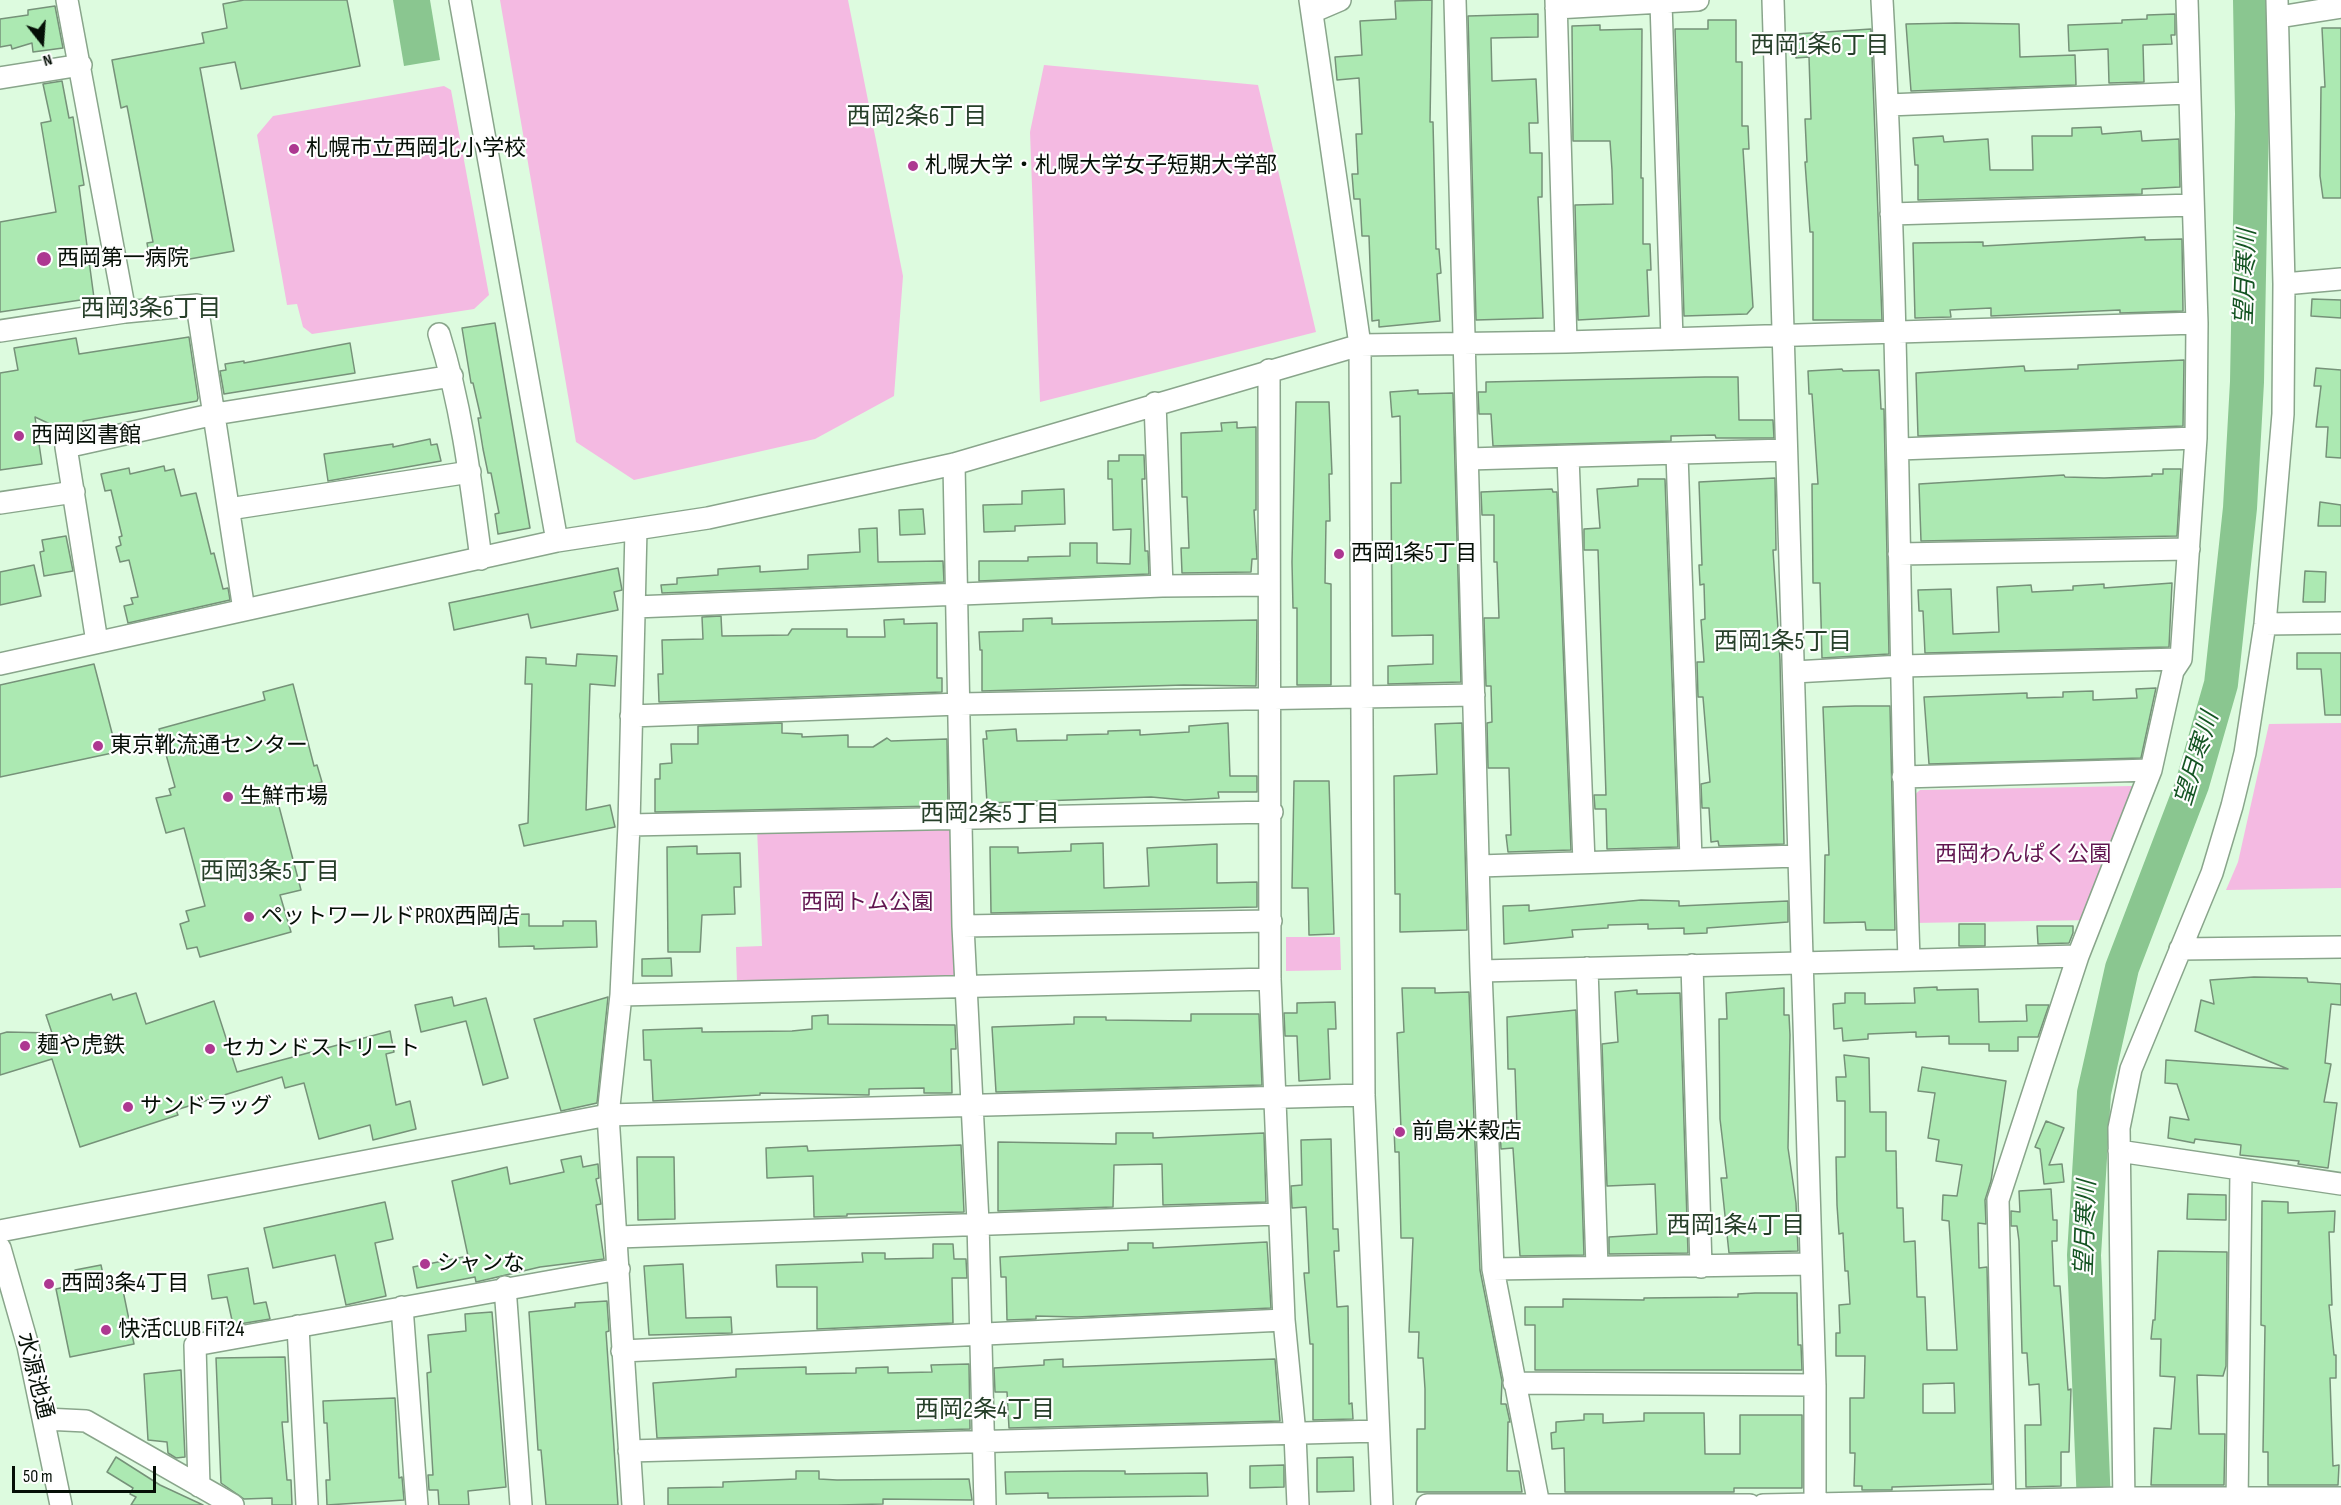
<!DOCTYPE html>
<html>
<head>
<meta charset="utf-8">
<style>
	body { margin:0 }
	#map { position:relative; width:2341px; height:1505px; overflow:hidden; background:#ddfbdf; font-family:"Sofia Sans Condensed",sans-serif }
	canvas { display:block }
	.north { position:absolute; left:12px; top:12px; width:60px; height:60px; -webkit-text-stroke:4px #fefefe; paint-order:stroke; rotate:163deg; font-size:16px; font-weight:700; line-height:24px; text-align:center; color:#050f06 }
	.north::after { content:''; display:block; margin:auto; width:21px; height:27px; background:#050f06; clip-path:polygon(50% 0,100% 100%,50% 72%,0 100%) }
	.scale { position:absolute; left:12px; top:1466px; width:144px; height:27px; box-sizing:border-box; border:3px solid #050f06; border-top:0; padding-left:8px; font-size:18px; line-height:21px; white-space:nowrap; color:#050f06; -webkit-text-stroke:4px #fefefe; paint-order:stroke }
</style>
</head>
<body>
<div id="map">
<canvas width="2341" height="1505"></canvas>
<div class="north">N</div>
<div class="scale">50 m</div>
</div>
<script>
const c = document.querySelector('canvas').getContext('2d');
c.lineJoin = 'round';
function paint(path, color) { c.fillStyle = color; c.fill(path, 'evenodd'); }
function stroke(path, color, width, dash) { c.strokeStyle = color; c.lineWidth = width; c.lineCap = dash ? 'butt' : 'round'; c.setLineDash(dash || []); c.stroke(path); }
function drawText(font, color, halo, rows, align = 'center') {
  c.font = font + ' "Sofia Sans Condensed","Noto Sans JP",sans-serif'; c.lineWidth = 4.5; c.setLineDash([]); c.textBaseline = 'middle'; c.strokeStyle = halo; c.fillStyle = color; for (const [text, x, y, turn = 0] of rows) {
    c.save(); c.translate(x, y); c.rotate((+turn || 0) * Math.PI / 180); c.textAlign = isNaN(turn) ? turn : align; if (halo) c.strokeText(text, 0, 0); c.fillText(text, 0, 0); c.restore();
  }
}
paint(new Path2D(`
	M500,0h348l55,276 -9,120 -79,43 -181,41 -58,-38z
	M1044,65l214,20 58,247 -276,70 -10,-270z
	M444,86l7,4 38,205 -15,14 -162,25 -9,-7 -6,-23 -10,1 -30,-170 16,-19z
	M2341,723v165l-115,2 12,-28 31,-138z
	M2132,786l2,17 -40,117 -181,3 -1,-126 8,-7z
	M954,825l4,153 -221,5 -1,-36 26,-1 -5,-118z
	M1286,937h54l1,33 -55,1z`), '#f4bae2');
paint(new Path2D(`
	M393,0h37l10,60 -36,6z`), '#8ac690');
stroke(new Path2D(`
	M2094,1505l-10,-250 10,-162 28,-125 70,-183 29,-101 19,-176 7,-126 5,-268 -2,-114`), '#8ac690', 34);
const building = new Path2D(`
	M244,0h103l13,66 -119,23 -6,-27 -35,6 34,183 -83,15 -4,-23 6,-1 -26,-136 -6,2 -9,-48 92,-17 -2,-10 25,-5 -4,-24z
	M1432,0l-2,122h3l3,127h3l2,24 -4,1 3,47 -61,6v-7l-7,1 -3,-85h-7l-2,-37h-6l-2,-25h6l-2,-40h6l-3,-56 -22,2 -2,-23 27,-2 -2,-34 36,-2 -1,-18z
	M55,6l8,42 -30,4 -1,-9 -20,6 -1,-4 -11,2v-28l28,-4v-5z
	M1538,14v23l-47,1 1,43 44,-2 2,44h-9l1,30h12v44h-4l5,121 -67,2 -8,-304z
	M2175,14v21h-4l1,9 -29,1 1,37 -35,1 -1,-34 -39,2 -1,-26 54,-2v-3l25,-1v-4z
	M1708,20h28v42h6v64h6l1,23h-6l10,158 -6,7 -63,2 -9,-287h33z
	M1956,23l63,1 1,33 55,-2 1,30 -165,6 -5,-67z
	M1600,25v5l42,-1 -1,149h2v66h7l1,26h-4l2,46 -71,4 -3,-115 38,-1 -1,-34 -2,-29h-37l-1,-115z
	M2322,28h19v170h-18l-3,-22 1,-89h4z
	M1871,29l11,291h-69v-88h-3l-5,-70h2l-2,-43h6l-2,-62 -13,1 -1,-24z
	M62,81l7,37 4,-1 11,68 -5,1 15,112 -94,14v-90l56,-10 -15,-89 10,-2 -8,-37z
	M2101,127l1,7 39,-3 1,10 37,-2 1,48 -38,2v5l-224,6v-35h-3l-2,-27 30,-2 1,6 44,-3 2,31h43l-1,-34h40v-8z
	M2145,237v3l37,-1 1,72 -63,2v-3l-129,6v-8l-41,2 1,7 -36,1 -2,-75 70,-1v4z
	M2312,299l29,1v18l-30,-2z
	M495,323l35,205 -32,6 -3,-20 4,-1 -8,-40h-3l-5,-24 -5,-31h3l-8,-35h-2l-9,-55z
	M189,337l9,61 -1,3 -114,20 1,2 -14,3 -1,7 -34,-16 7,47 -42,6v-97l18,-3 -4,-22 62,-10 3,16z
	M350,343l5,30 -131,21 -4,-23 6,-1 -1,-6 19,-3v2z
	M2184,360l-1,66 -265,10 -2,-63 108,-7 1,5 53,-2v-4z
	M2316,368l25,2v88l-15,-1 2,-30h-12l5,-41h-7z
	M1842,369l1,2 36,-1 2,39h3l5,245 -67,4 -2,-75h-7l-1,-99h6l-6,-90h-3l-1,-23z
	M1705,377h33l1,43h34l1,18h-58l-1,-3 -44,1v5l-178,5 -2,-32h-12l-1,-22h8v-10z
	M1418,390v4l35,-1 8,289 -73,2v-18l45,-2v-29l-41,1 -1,-153h10l-1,-67 -8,1 -2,-25z
	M1296,402h33l3,72h-3l1,47h-4l-1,62 6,1v101h-34v-77h-4l-1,-46z
	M1237,422v6l19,-1v83h-2l3,49h-5l-1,13 -69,1 -1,-25h8l-2,-51h-5l-1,-64 41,-2 -1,-8z
	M430,439l1,6 6,-1 4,17 -113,20 -4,-27 69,-10v3z
	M1119,455h25l1,24h-3l3,72h3l1,23 -170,7v-20h49v-4l42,-1v-13h27v20l33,1 1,-35 -18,1 -1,-51h-4v-18h11z
	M164,466l1,5 9,-2 7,27 15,-3 15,61 3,-1 9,36 5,-1 2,12 -102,23 -4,-17 9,-2 -2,-6 7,-1 -9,-37 -9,2 -4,-15 5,-2 -2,-8 3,-1 -11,-46 -6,1 -4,-17 28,-6 1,6z
	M2163,469h18l-4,67 -256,5 -2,-57 145,-9 1,2 39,1 48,-2v-2h11z
	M1775,478l1,72h-3l7,110 4,184 -65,2 -1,-5 -7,1 -2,-34h-7l-1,-24 9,-2 -7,-85h-5l-1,-35h7l-3,-42 4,-1 -1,-35 -4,1 -1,-20h3l-3,-83z
	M1638,479h27l13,368 -71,2 -1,-40h-11l-1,-14h12l-8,-245h-14v-21l16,-1 -3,-39 41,-3z
	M1064,489l1,35 -50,2v5l-31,1 -1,-27 39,-1v-13z
	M1552,489l1,3h4l14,358 -63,2 -2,-17h5l-2,-67h-21l-1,-45 5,-1 -1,-36h-5l-2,-68h15l-2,-56h-3v-47h-12l-1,-23z
	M2320,502l21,3v21h-23z
	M923,509l2,25 -25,1 -1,-25z
	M877,528l1,34 65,-1 1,21 -282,11 -1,-8 16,-1v-6l41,-3v-6l42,-3v6l48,-3v-14l52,-3 -1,-23z
	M66,536l7,35 -29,5 -4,-24 4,-1 -2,-11z
	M34,565l7,31 -41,9v-33z
	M618,568l4,22 -8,2 4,18 -87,18 -3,-14 -74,16 -5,-27z
	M2305,571l21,1 -1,30h-22z
	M2172,583l-3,64 -244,6 -2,-42h-4l-1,-21 33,-1 2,45 46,-2 -2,-45 34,-2 1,7 41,-2v-4l31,-2v4z
	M721,616l1,20 66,-1 4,-6h55v8h38l-1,-17 20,-1v5l33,-1v55h5v14l-283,10 -1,-28h5l-1,-34 41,-1 -1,-22z
	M1052,618v6l205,-4 -1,66 -72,-1 -202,6v-41h-2l-1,-18 44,-1v-12z
	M2297,653h44v62h-16l-4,-46h-24z
	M577,654l40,2 -2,30 -25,-2 -4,126 24,-5 5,22 -91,19 -5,-21 9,-2 4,-139h-7l1,-27 20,1v6l30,2z
	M94,664l23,88 -117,25v-92z
	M293,684l21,82 3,-1 5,17 -46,13 25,95 -21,5 11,37 -91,25 -3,-10 -10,2 -7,-25 9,-3 -3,-10 19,-5 -21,-78 -18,5 -10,-35 15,-3 -2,-6 6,-2 -16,-58 106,-29 -2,-8z
	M2156,688l-15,70 -212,6 -5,-67 103,-4v5l36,-1v-5l30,-1v9l44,-2 -1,-9z
	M1855,706h35l5,224h-29l-1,-8 -41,1 1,-68h4l-6,-148z
	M782,723v10l20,1v3l46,-2v12h25l14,-9 4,3 56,-2 1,63h-8l-3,4 -282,6v-33h5v-15l12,-1 -1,-19h27v-18z
	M1228,723l2,53h27v16h-39l1,6 -34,2 -34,-3 -164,6 -4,-64h4l-1,-8 30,-2 1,12 50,-1v-5l41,-1v-3l32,-1v5l49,-3v-6z
	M1462,723l5,207 -67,2v-38h-5l-1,-118 43,-2 -2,-50z
	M1294,781h35l5,153 -25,1 -1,-47h-16z
	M1103,843l1,45 45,-2 -2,-38 70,-4v39l40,-1v25l-266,6 -1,-66h28v6l53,-2v-7z
	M697,846v8l43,-1 1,34h-7l1,27 -33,1 -2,37h-32l-1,-105z
	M1641,900l38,1v5l109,-5v21l-81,6v5l-23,1v-6l-36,1v-5l-40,1v3l-36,2 1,7 -69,7 -1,-38 26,-1v6z
	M529,914v12h34v-5h33l1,26 -63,2v-3l-35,1 -1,-32z
	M1959,924h26v22h-26z
	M2037,926h36v7l-4,10 -31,1z
	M671,958l1,18h-30v-17z
	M2254,977l53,1 1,4 33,2v21l-10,-1 -6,59 6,1 -7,38 13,1 -9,65 -30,-4 1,-3 -59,-6 1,-10 -46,-6 -1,4 -26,-5 2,-21 19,3 -12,-36 -12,-1 1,-23 122,9 -93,-38 6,-31 13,4 -4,-24z
	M1937,987v3l41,-1 1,33 48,-1 -1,-16h23l-11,32h-20v14h-29v-7h-40v-8l-33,1v-5l-48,2v5l-25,2 -1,-13 -8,1 -1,-25 12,-1v-10h20v11l50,-1 -1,-15z
	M1402,988h33v5l34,-1 11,278 22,111 -1,23h5l4,18h-2l-1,49h12l3,21h-105v-63h8v-40l-2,-31h-5l1,-26h-10l4,-94h-12l-2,-86h-4l-1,-23h7l-4,-96 7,-1z
	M1784,988v27h5l1,20 -2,113 8,55 2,48 -69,2 -8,-75h6l-7,-59 -1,-100h8l-1,-26z
	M1637,990v4l43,-1 8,260 -79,1v-17l48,-3 -2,-50 -48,2 -5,-142 16,-2 -3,-50z
	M136,993l10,31 68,-23 23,71 153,-41 4,21 -8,2 10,51 14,-4 6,28 -43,11 -3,-15 -51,14 -15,-56 -19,5 -3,-11 -106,33 2,5 -98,32 -28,-88 -52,16v-41l7,-2 45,1 -6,-18 65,-21 2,6z
	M452,997l2,9 32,-8 22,80 -25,7 -17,-64 -45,11 -6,-27z
	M608,997l-11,106 -36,8 -27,-92z
	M1335,1002l1,27h-8l2,50 -31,2 -2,-45h-12l-1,-23h13v-10z
	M1576,1010l8,245 -64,1 -7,-108 -12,1 -1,-21 17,-1 -2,-58h-7l-1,-52z
	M1191,1014h68l3,71 -266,7 -4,-65 82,-3v-7h32v3l85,1z
	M828,1015v9l127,1 1,24h-5l1,44h-28v-5l-55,1v6l-109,-2v2l-107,6 -2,-41h-7l-1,-30 59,-2v4l90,-1 20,-2v-13z
	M1844,1055l25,3 1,54h16v39h10l1,57h6l1,34 11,-1 2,56h8l2,53h30l-8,-129 -7,-1 1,-25 14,1 5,-31 -26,-4 3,-21 -11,-2 7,-45 -17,-2 4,-24 84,14 -15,100 -6,19 1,24 -8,-1 1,45 8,-1 5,217 -100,3v3h-30v-4h-8l1,-33h-5v-55h14l1,-42h-29v-23h4l-1,-28 11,-1 -2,-33h-3l-2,-38 -4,1 -2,-29 -1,-48h9v-56h-8l-1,-24h10zM1954,1383l1,30h-32v-29z
	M2046,1121l18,7 -15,37 13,-1 2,18 -20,2 -4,-35 -5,-2z
	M1116,1133h37v5l111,-5 2,69 -103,3 -1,-41 -48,1 -1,42 -115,4v-69l118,2z
	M1331,1139l2,90h5l1,22h-5l3,56 11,-1 1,98 3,-1 1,16 -40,1v-76h-3l-6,-71h5l-3,-66 -14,1 -1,-22 11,-1 -1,-45z
	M961,1145l3,67 -117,2v2l-33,1 -1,-41 -46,2 -1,-30 41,-2 1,5z
	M581,1156l2,11 15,-3 1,14 -3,1 5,25 -5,1 8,54 -64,8 -64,15 -1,-5 -58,11 -4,-21 55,-11 -16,-75 55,-14 3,17 54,-12 -3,-12z
	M637,1157h37l1,62 -37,1z
	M2051,1189l2,31h4v21h-5l2,45h6l8,104 3,-1 -2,63h-8v34l-35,1 -1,-62h16l-2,-41 -10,1 -2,-32h-5l-3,-112 -2,-15h-6v-15l9,1 -1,-21z
	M2188,1194l38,1v25l-39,-1z
	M2262,1201l26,1v11l47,-2 -1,21h-5l3,73h-3l5,50h2v23h-6l3,88 6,-1 -1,20h-70v-33h-5l2,-126 -4,-1z
	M385,1202l8,37 -18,4 11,53 -40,9 -11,-50 -62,13 -9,-40z
	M1267,1242l4,66 -194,9 -41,-1v3l-29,1 -1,-43h-5l-1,-20 128,-7v-7h25v5z
	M933,1244h20l1,15h12l1,19h-15l1,45 -136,6v-42h-40l-1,-22 87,-3 -1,-9h23v6l48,-1z
	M2158,1251l69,1 -1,114 -3,10 -26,-1 2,59h26l-1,51h-73l3,-57 17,1 4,-52 -15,-1 1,-37h-10l2,-19h2z
	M683,1264l3,54 45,-1 1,16 -83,2 -5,-69z
	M101,1265l3,14 16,-3 14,68 -64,13 -14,-68 22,-5 -3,-14z
	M248,1268l6,36 12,-2 4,17 -37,6 -6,-28 -15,2 -4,-24z
	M1755,1293h42l1,52h3l1,25h-267v-45h-10v-18h38v-8l81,1v-2l94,-1v-3z
	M607,1301l2,30 -3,1 12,173h-72l-5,-55h-3l-9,-138 46,-5v-4z
	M492,1312l14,175 -38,4 1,14h-30l-1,-15h-9l-1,-15h5l-6,-102 4,-1 -3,-37 38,-4 -1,-17z
	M285,1357l3,65h-6l5,58h4l1,25h-20v-7l-28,1 -23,-16 -5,-125z
	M1063,1359v8l212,-8 5,62 -271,7 -2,-36h-12l-1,-24 50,-3v-5z
	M969,1364l1,65 -313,9 -4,-55 83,-6v-8l70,-2v7l50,-1v-5l32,-1v6l44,-1 -1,-7z
	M181,1370l4,87 -9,1 -8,-5 -1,-11 -19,-2 -4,-66z
	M395,1398l4,80 3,-1 2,23 -77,5 -1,-25h4l-3,-57h-3l-1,-22z
	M1644,1413h60l1,41h35v-39h62v73h-68v4h-169l-1,-44 -12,1 -1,-16 5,-1v-10l28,-2v-6h19v9l41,-2z
	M116,1457l44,28 43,20h-72l5,-8 -6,-3 3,-6 -26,-16z
	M1353,1457l1,34 -37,1v-34z
	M1284,1465v22l-34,1v-22z
	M796,1471h23v8l18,1 132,-1 3,21 -89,-1v5l-45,1h-170v-17l55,-1v-5l73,-3z
	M1082,1471h43v3l82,-1 1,23 -160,2v-5l-42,1 -1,-22z`);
paint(building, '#ace9b2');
stroke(building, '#769279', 1.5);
const minor = new Path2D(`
	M67,0l58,312
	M460,0l97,541
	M1310,0l50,345 4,750 18,410
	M1455,0l26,971 12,298 46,236
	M1556,0l10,342
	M1773,0l42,1385v120
	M1882,0c18,319 16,639 27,959
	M1661,3l11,336
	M1556,8l142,-8
	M1312,12l28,-12
	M2279,17l62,-10
	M0,78l81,-13
	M1888,105l300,-12
	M1891,214l302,-9
	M2284,284l57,-5
	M0,331l125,-19 72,-7 47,305
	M439,334c23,73 32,149 42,225
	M1269,370l1,609 14,341 11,114 3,71
	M1155,403l7,183
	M1899,449l297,-11
	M1677,454l14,405
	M1568,457l16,405
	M1468,459l318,-9
	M954,464l9,462 15,296 7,283
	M0,503l74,-11
	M229,509l241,-37
	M1899,554l290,-5
	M635,607l527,-21 106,-1
	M2265,624l76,-1
	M97,642l-31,-195 149,-33 237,-38
	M0,664l557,-123 151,-23 246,-54 406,-119 206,-3 631,-19
	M1794,672l108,-6 279,-7
	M631,716l329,-12 514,-9
	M1903,777l248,-7
	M629,825l643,-13
	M1479,866l319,-10
	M963,926l308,-5
	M2180,949l161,-2
	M1692,965l9,302
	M1587,968l10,299
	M1481,971l597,-15
	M621,995l649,-16
	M2119,1151l222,33
	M0,1231l608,-116 756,-20
	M618,1237l660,-23
	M0,1248l28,98 33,159
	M1493,1269l317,-5
	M505,1287l16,218
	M402,1307l15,198
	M298,1326l9,179
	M622,1351l662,-31
	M1514,1383l301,2
	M45,1419l41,2 147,84
	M629,1451l749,-20
	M199,1486l-4,-141 424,-76
	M633,1505l-25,-390 13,-120 8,-170 7,-296
	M1427,1505h323
	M1763,1505l361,-7h217
	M2005,1505l-7,-305 80,-244 73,-186 22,-99 8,-12 15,-221 1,-115 -10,-323
	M2124,1505l-5,-377 12,-59 81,-196 20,-67 13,-53 20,-129 18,-210 1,-130 -7,-284
	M2237,1505l4,-335`);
stroke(minor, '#89a58b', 24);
stroke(minor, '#fff', 21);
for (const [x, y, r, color] of [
	[294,149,6,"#ad3891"],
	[913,166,6,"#ad3891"],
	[44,259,8,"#ad3891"],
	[19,436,6,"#ad3891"],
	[1339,554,6,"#ad3891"],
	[98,746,6,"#ad3891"],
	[228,797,6,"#ad3891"],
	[249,917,6,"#ad3891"],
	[25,1046,6,"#ad3891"],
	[210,1049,6,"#ad3891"],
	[128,1107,6,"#ad3891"],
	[1400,1132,6,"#ad3891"],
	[425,1264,6,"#ad3891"],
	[49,1284,6,"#ad3891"],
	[106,1330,6,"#ad3891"]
]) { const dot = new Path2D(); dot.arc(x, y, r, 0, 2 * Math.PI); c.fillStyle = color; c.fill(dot); stroke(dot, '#fefefe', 2); }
drawText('22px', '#050f06', '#fefefe', [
	["札幌市立西岡北小学校",306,149],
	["札幌大学・札幌大学女子短期大学部",925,166],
	["西岡第一病院",57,259],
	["西岡図書館",31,436],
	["西岡1条5丁目",1351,554],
	["東京靴流通センター",110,746],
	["生鮮市場",240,797],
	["ペットワールドPROX西岡店",261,917],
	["麺や虎鉄",37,1046],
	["セカンドストリート",222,1049],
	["サンドラッグ",140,1107],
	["前島米穀店",1412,1132],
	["シャンな",437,1264],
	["西岡3条4丁目",61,1284],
	["快活CLUB FiT24",118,1330]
], 'left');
drawText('22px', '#611550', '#fefefe', [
	["西岡わんぱく公園",2023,855],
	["西岡トム公園",867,903]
]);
drawText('22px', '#050f06', '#fefefe', [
	["水源池通",34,1376,76]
]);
drawText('24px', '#263f29', '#fefefe', [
	["西岡1条6丁目",1820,47],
	["西岡2条6丁目",917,118],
	["西岡3条6丁目",151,310],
	["西岡1条5丁目",1783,643],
	["西岡2条5丁目",990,815],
	["西岡3条5丁目",270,873],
	["西岡1条4丁目",1736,1227],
	["西岡2条4丁目",985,1411]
]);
drawText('italic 24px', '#145422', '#fefefe', [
	["望月寒川",2247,277,-88],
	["望月寒川",2198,759,-73],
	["望月寒川",2087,1228,-88]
]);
</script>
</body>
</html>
